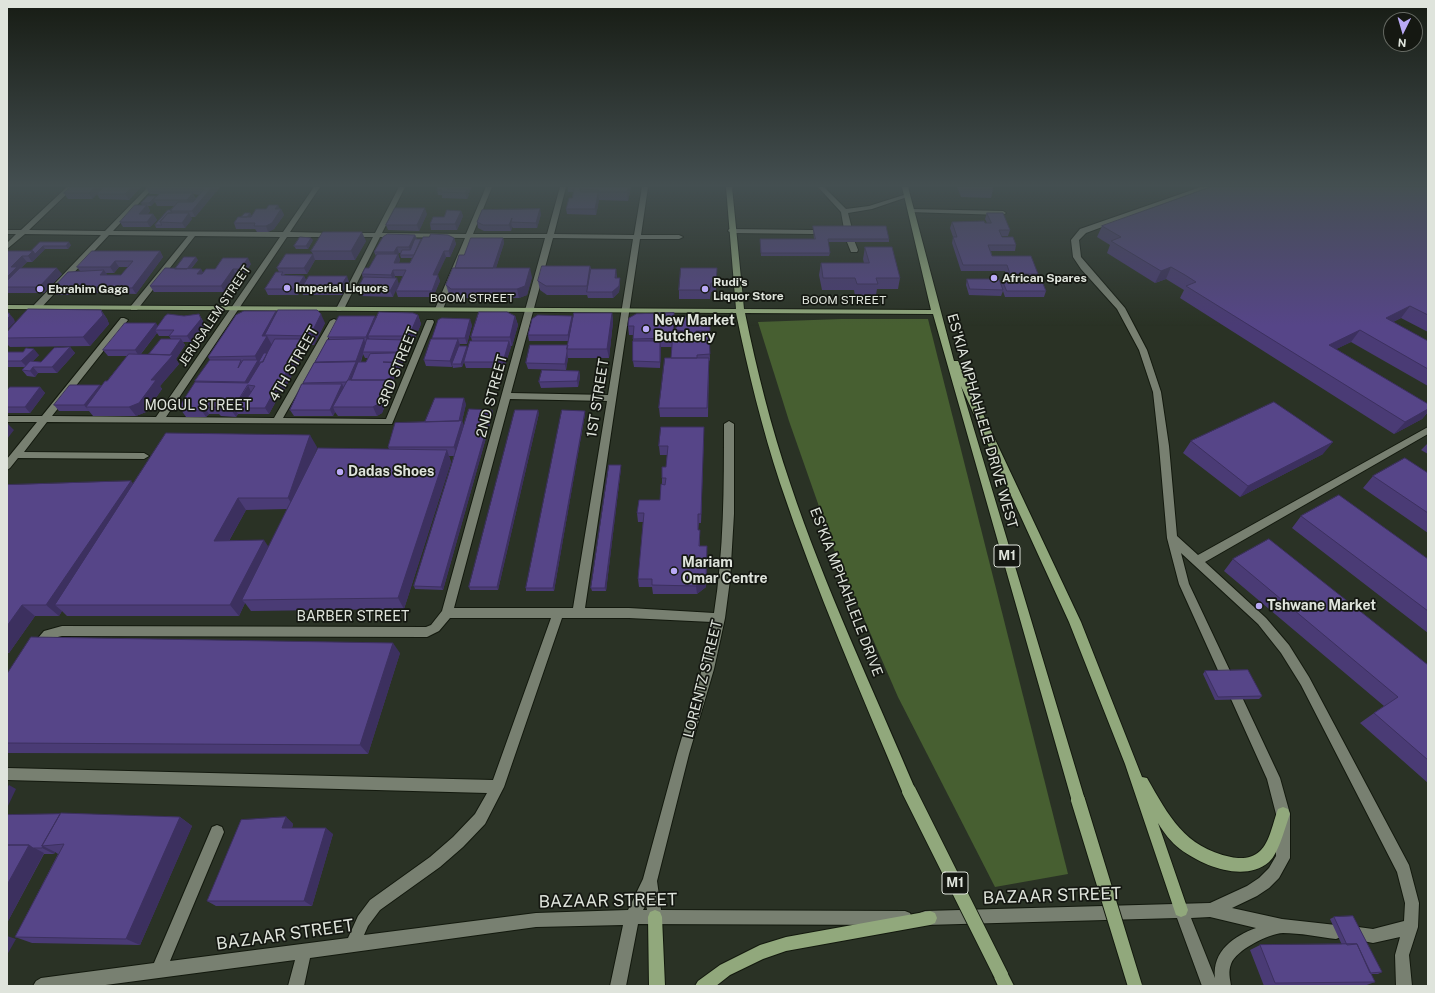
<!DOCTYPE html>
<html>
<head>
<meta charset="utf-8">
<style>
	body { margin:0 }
	#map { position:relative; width:1435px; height:993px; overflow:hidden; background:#2a3225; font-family:"Public Sans",sans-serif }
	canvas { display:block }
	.frame { position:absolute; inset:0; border:8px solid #dfe4dc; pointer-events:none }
	.north { position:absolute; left:1383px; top:12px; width:40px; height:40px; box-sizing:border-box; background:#151812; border:1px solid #666a63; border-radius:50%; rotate:185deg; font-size:11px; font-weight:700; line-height:16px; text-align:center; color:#dfe4dc }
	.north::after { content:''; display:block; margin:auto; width:14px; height:18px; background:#baaaf6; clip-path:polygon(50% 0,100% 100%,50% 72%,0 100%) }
</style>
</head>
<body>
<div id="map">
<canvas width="1435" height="993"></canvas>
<div class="frame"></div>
<div class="north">N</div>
</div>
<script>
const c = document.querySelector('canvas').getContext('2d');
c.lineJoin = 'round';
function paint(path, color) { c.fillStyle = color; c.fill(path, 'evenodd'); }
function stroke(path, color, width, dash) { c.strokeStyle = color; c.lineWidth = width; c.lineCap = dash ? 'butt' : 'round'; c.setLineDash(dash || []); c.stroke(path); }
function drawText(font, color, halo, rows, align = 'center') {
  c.font = font + ' "Public Sans",sans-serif'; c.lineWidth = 3.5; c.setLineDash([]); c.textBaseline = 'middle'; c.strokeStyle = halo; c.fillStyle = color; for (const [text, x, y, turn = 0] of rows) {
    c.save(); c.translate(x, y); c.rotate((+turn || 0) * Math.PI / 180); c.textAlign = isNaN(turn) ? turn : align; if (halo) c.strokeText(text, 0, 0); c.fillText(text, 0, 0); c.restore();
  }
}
paint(new Path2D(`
	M841,319h87l140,555 -73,13 -97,-190 -63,-145 -46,-131 -31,-99z`), '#475f31');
const minor = new Path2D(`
	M67,187h7l-45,43 76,1 43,-44h6l-41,44 170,1 31,-45h6l-30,45 43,1 4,2 -4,2h-46l-121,180 108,1 56,-97 4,-2 4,2 -55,97 103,1 40,-97 1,-2h6l1,2 -42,102 -345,-2 -23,30 120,1 5,3 -5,3 -126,-1 -8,10 -3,2v-11l30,-37h-30v-6h35l79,-98h3l4,2 -76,96 104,1 124,-180 -85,-1 -58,74h-6v-4l57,-70 -79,-1 -69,74h-6v-4l67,-70 -76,-1 -18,15v-6l9,-9h-9v-4h14z
	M399,187h6l-23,46 84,1 20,-47h6l-19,47h74l13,-47h6l-12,47 80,1 8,-48h6l-7,48h38l4,2 -4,2h-39l-55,369h44l85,5c10,-63 10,-126 10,-189l5,-3 5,3v90l-4,66 -5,38 -11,51 -25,85 -32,127 4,29 244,1 5,2 2,5 -2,5 -5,2 -267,-1 -12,62h-16l13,-61 -87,2 -226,31 -6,28h-16l7,-26 -197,26h-65l3,-5 5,-3 113,-15 58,-136 5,-2 5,2 2,5 -54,129 178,-23 10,-22 12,-16 60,-43 23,-20 22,-23 12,-21 -480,-13v-12l486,12 58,-162h-101l-11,13 -12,6 -365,-1c-3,1 -7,1 -10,3 -7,4 -9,14 -19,11l-2,-4 13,-15 18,-5 364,1 5,-2 11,-14 103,-373h-73l-29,71 -4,2 -4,-2 30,-71 -85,-1 -36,72 -4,2h-3l-1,-2 37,-72h-24l-4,-2 4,-2h26zM553,238l80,1 -25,156 -97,-2zM510,399l97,2 -34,207h-119zM562,618h67l83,4 -10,47 -25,85 -34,125 -15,31 -92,3 -172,22 4,-9 12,-16 60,-43 23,-20 22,-23 19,-37zM646,904l1,6h-4z
	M818,187h6l22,22 23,-3 38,-12 3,2 -38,13 -24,4 4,16 -4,2 -4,-2 -3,-17z
	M1201,187h8l-123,46 -7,7 2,17 44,51 22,42 14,42 8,54 8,90 21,19 230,-128v7l-223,128 61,56 23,27 20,32 100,188 10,38 -1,24 -9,28 3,31h-16l-1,-31 5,-18 -27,6 -20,-4 -2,-5 2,-5 5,-2 15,2 31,-8 1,-18 -8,-31 -96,-187 -20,-32 -23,-29 -77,-71 8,31 42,89 -2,4 -4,1 -4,-1 -42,-93 -12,-46 -8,-92 -6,-54 -14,-42 -22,-41 -36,-40 -8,-12 -2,-17 9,-11z
	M911,209l92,2 3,2 -3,2 -94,-3v-2z
	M729,229l84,1 4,2 -4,2 -81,-1 -4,-2z
	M848,240h6l4,10 -1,2h-6l-4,-10z
	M1237,693l4,2 39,83 10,36v44l-11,20 -10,10 -12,8 -25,12 50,11 54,6 5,2 2,5 -2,5 -5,2c-17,-2 -36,-6 -53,-6 -15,1 -47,17 -52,31 -3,8 -1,14 0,22h-29l-25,-68 -252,7 -5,-2 -2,-5 2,-5 5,-2 285,-8 37,-17 12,-8 10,-10 7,-12v-42l-9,-35 -36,-80 2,-4zM1210,917l46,11c-22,8 -44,23 -41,50l-24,-60z`);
const major = new Path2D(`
	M726,187h6l12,122 187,1 -29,-123h6l46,174h4l1,2 122,259 61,155 5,1c22,38 37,69 84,79 9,2 21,2 29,-6 10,-9 13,-29 18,-42l5,-2 5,2 2,5c-5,13 -11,39 -21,48 -25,21 -66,4 -89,-13 -9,-7 -16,-16 -22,-26l30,87 -2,5 -5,2 -5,-2 -51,-151 -56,-142 -108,-236 124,414 -2,5 -5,2 -5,-2 -140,-491 -188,-1c12,58 26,114 45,170 35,105 83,206 126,308l-2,5 -5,2 -5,-2c-43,-103 -88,-206 -124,-313 -18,-55 -32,-112 -44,-170l-729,-4v-4l729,4z
	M655,910l5,2 2,5 3,69h-16l-1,-69 2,-5z
	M930,911l5,2 2,5 -2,5 -5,2 -144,26 -23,8 -33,16 -14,11h-21l3,-5 22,-16 40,-20 26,-8z
	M1001,967l5,3 8,16h-16l-5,-11 3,-5z`);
stroke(minor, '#13190e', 2);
stroke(major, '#13190e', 2);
paint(minor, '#788071');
paint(major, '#91a87c');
const majorBridge = new Path2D(`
	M909,791l92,184
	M1078,800l57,186`);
stroke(majorBridge, '#13190e', 16, []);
stroke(majorBridge, '#91a87c', 14);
paint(new Path2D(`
	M141,187l-12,13 -29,-1 -3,-5 -5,5h-24l-4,-6z
	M148,187h72l-25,30h-4l1,2 -7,9h-29l-1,-3 19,-19h-17l-2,-4 -4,4h-3l2,5 -2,3h5l4,6 -7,7h-27l-3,-5 22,-17 -1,-2 15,-7 1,1 2,-3h-9l-4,-6zM193,194l6,1 -3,4z
	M438,187h34l-3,6h-1l1,2 -2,4 -25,-1v-3h-4l-1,-5z
	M568,187h63l-3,14 -29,-1 -3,15 -29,-1 -1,-5 6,-11 1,-6h-5z
	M957,187h35l1,2 -2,9 -30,-1z
	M1428,188v144l-27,-14 -8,4 35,19v45l-77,-44 -15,7 92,55v8l-6,7 -28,15 -214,-136 4,-8 -5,-3 -13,-8 -11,4 -48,-30 3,-8 -13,-8 5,-11z
	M278,205l2,4h1l3,6 -10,14 -6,3h-11l-2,-3h-19l-2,-6 7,-6 9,-4 2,3 14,-7z
	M461,211l2,5 -6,14h-26l-1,-6 14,-7z
	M987,213l23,17 -2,6h-7l1,1 14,8 -1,6h-24l1,5 46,18 -2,5 10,12 -2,6h-39l-2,-6 -2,5 -32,-1 -3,-10 1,-6 34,5 1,-5h6l-3,-8h-44l-9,-28 1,-6 -3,-9 2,-6 35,1 -2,-4z
	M427,214l-8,17 -31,-1 -2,-5z
	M541,214l-4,14h-24l-1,-1 -1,4h-27l-6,-3 -1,-6z
	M813,226l76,13v3h-61l2,11 -1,3h-68l-1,-14 54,-3 -1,-11z
	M415,235l2,4 37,-1 2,6 -6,13h-4l-9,18 3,6 -7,16h-35l-2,-6 7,-15h-8v2l-2,19 -33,-1 -3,-6 6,-11 -1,-5 7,-6 7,-12 -2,-4zM399,253h2l-1,2 1,3h11l-2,5h-11l1,-3 -2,-6z
	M503,238l1,5 -8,25 36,9 -5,18 -8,3h-65l-5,-4 -3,-9 9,-17 9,-13z
	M313,240l-5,9h-12l-2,-3z
	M366,241l-11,19h-40l-8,14h-23l1,1 19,1 2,4 43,2 -7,13h-39l-2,-5 -3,5h-30l-3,-6 14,-17 -2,-4 36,-14 -2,-3z
	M40,242l31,3 -3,4h-23l-13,13h-5l-6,6 41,6 -18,19h-37v-42h24z
	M865,247l35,31 -2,11h-21l-1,6 -21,1 -1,-6h-32l-3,-15 2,-12h43l-1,-4z
	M160,251l3,6 -27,37 -62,-2 -3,3h-15l-4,-6 28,-18 -3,-4zM119,267h9l-7,8h-14l-1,-2h8z
	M198,260l-7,9h10l2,4 12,-4 36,-5 -8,11h-7l-12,17h-70l-4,-6 25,-17z
	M590,266l1,3 26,6v3h3v6l-1,8 -6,6h-25l-1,-3h-40l-7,-5 -2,-9z
	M717,268l-1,24h-5l-1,7h-31v-9z
	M101,310l6,9 2,5 -19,22 -80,1 -3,-3v-12z
	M276,311l1,2 48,10 -11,22h-7v1l-24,46h-2l-12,22h-31l-2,3 -15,-1 -2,-2h-10l-3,3h-20l-7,-10 17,-25 -1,-1 15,-21 -2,-3zM271,344h1l-5,9z
	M612,313l1,9 -4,36h-41l-2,12 -38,-1 -2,-6 42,-18v-4h-39l-1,-6 45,-16z
	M199,314l6,11 -14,17h-8l2,3 -9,14 3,5 -19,22 2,3 -16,23 -10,4h-43l-4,-5h-30l-5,-6 46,-20 1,1 6,-5 20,-25h-19l-5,-6 55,-24 26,-10zM157,333l2,3h10l2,3 -22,15h-8z
	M418,315l3,9 -9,21h-4v1l-4,12h-1l1,1 -3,9h-4v1l-6,18 1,2 -10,24 -5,3h-39l-3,-4 -2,4h-39l-4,-6 14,-26 -1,-1 12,-20v-1l15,-22 -2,-3 48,-18zM363,354l2,4h3l-2,4h-5z
	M515,316l3,9 -6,21h-2l1,1 -7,21h-38l-2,-6 -2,5 -9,1 -1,-3v2l-26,-1 -2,-6 8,-21v-1l40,-13 -5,19h-8l1,2 8,3 4,-8 -1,-4z
	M678,317h32l-1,20 1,23 -1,1 -1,56h-48l-1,-9 12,-50 1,-11h-11l-1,21 -26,-1 -1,-6v-26h-4l-1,-9 46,-4v10h2z
	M70,347l5,6 -18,20h-19l-3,4 -8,-1 -5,-6 3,-3h-18v-15l32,3 -7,7h9z
	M579,371l1,6 -2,10 -37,1 -2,-6z
	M40,387l5,6 -15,20h-23v-23z
	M466,404l-4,17 2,6 28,-17 1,3 -50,177 -28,-1 -1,-3 41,-130h-6l2,6 -47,147 -153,2 -6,-8 -6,13h-172l-5,-5 -3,5h-24l-26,37h-2v-168l127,-1 183,-37 -4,11 76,-9 -1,-2 37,-25zM287,509l-18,38 -40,-6 17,-31z
	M585,411v3l-31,177h-28v-3z
	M539,413l-41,177h-28l-1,-3z
	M704,427l-3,96h-2l-1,7h2v16h7l-1,41 -9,7h-44l-1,-7h-13l-1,-8 5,-57h-5l-1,-9 23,-13 2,-15v-7l4,-11 1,-12h-7l-1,-9z
	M1191,441l132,13 -83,43 -57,-44z
	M1428,443v11l-7,-4z
	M621,468l-15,123h-14l-1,-3z
	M1428,473v60l-65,-45 10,-12z
	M1301,516l127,43v74l-136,-105z
	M1233,559l195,106v118l-68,-60 24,-17 -160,-135z
	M400,653l-32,101 -361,-1v-79z
	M1205,671l57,25 -3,3 -44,1 -12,-26z
	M60,814l120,3 12,9 -52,119 -108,-2 -17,-6 43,-83 -3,-2 -1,2h-10l-37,69v-108z
	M286,817l7,7 -1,4 41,6 -21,72h-96l-9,-5z
	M1334,917l48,55 -4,2h-7l4,8 -11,4h-100l-14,-36 10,-5h82l-12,-26z`), '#4a3b75');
paint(new Path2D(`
	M96,187h9l-8,7 -5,5 -3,-6z
	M132,187h9l-12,13 -4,-6z
	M212,187h8l-25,30 -3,-6z
	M468,187h4l-3,6z
	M629,187h2l-3,14 -1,-9z
	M467,189l2,6 -2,4 -2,-6z
	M193,193l3,6 -6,7 -3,-6z
	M598,194l1,6 -3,15 -1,-6z
	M156,196l2,3 -5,1 2,2 -4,4 -2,-3z
	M147,205l3,6 -8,9 -3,-6z
	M278,205l2,5 1,-1 3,6 -10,14 -6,3 -2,-6z
	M425,208l2,6 -8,17 -2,-6z
	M540,209l1,5 -4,14 -1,-5z
	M461,211l2,5 -6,14 -2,-6z
	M189,213l3,6 -7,9 -3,-5z
	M250,213l2,3 -5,6 -1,-3z
	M153,214l4,6 -7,7 -3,-5z
	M512,218l-1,4 1,5 -1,4 -2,-6z
	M362,232l4,9 -11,19 -4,-9z
	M415,235l2,5 -6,13 -2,-6z
	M311,238l2,2 -5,9 -2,-3z
	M454,238l2,6 -6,13 -1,-6z
	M503,238l1,5 -11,34 -1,-6z
	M69,242l2,3 -3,4 -2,-3z
	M43,246l2,3 -13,13 -4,-6 5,-5z
	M397,247l2,6 -3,5 -2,-6z
	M160,251l3,6 -27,37 -4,-6z
	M444,251l2,6 -11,24 -2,-6z
	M313,254l2,6 -8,14 -3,-6z
	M398,254l2,6 -4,8 -2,-5z
	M22,256l5,6 -8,8 -12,17v-10l4,-10z
	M196,257l2,3 -10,12 -2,-3z
	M248,258l3,6 -8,11 -3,-6z
	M115,261l4,6 -5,6 -4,-6z
	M590,266l1,9 -3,17 -1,-6z
	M1171,267l-5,12 -11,4 6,-12z
	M57,268l5,6 -18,19 -5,-6z
	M530,268l2,9 -5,18 -8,3 -2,-9z
	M201,269l3,6 -7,-1z
	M233,269l3,6 -12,17 -3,-6z
	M616,269l1,6 -1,9 -1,-6z
	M104,270l4,6 -8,-1z
	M393,270l2,6 -2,5 -2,-6z
	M438,275l2,6 -7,16 -1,-6z
	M304,276l3,6 -6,7v1l-3,5 -2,-6z
	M347,276l2,6 -7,13 -3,-6z
	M397,278l2,6 -6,13 -3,-6z
	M620,278v6l-1,8 -6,6 -1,-6z
	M69,286l5,6 -3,3 -4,-6z
	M1410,306l-9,12 -24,12 9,-12z
	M101,310l6,9 2,5 -19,22 -7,-9z
	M276,311l4,9 -15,15 1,2 1,-1 5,9 -11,17h-2l2,4 -13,19 3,7 -9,15 -4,-6 10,-15 -3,-4 12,-21 -2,-5 7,-20z
	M9,313l5,6 1,3 -8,8v-11z
	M612,313l1,9 -4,36 -2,-9z
	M199,314l6,11 -14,17 -4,-6z
	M321,314l4,9 -11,22 -4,-9z
	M418,315l3,9 -9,21 -3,-9z
	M375,316l3,6 -10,14 2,4 -2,3 -2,-6z
	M515,316l3,9 -6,21 -2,-9z
	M572,316l1,6 -4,19 -1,-6z
	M470,319l2,6 -5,19 -2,-6z
	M156,323l4,6 -5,1 2,3 -18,23 -4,-6z
	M1360,330l-9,12 -31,15 9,-12z
	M181,339l4,6 -9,14 3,5 -19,22 2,3 -16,23 -10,4 -7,-9 40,-51z
	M304,339l3,7 -24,46 -4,-6z
	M364,339l2,6 -3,7v2l-5,14 -2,-7z
	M458,339l2,6 -7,19h-1v3l-2,-6z
	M406,340l2,6 -4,12 -2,-6z
	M509,341l2,6 -7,21 -1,-6z
	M660,341l1,7 -1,20z
	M467,346l1,3 -6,18 -1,-3z
	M70,347l5,6 -18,20 -5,-6z
	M34,349l5,6 -12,12 -6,-6z
	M567,352l1,6 -2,12 -1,-6z
	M401,353l3,6 -3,9 -2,-6z
	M356,362l2,6 -5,13 -5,1z
	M395,363l2,6 -5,18 -3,-6z
	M33,367l5,6 -3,4 -5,-6z
	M579,371l1,6 -2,10 -1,-6z
	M388,380l4,9 -10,24 -5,3 -4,-9z
	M342,384l3,6 -12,17 2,5 -2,4 -3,-6z
	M100,385l4,6 -18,16 3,4 -5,-6z
	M277,386l4,6 -12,22 -4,-6z
	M40,387l5,6 -15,20 -5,-6z
	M464,398l2,6 -4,17 3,9 -8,26 -3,-9z
	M205,408l4,6 -3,3 -4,-6z
	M234,408l4,6 -2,3 -4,-6z
	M1428,409v3l-6,7 -28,15 11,-12z
	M492,410l1,3 -50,177 -2,-3z
	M538,410l1,3 -41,177 -1,-3z
	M585,411v3l-31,177 -1,-3z
	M7,423l7,7 -7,9z
	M704,427v9l-3,87v-9z
	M310,435l7,12 -22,62 -7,-11z
	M1333,442l-10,12 -83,43 8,-11z
	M447,450l4,12 -47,147 -6,-11z
	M621,465v3l-15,123 -1,-3z
	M131,481l10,11 -86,113 7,6 -3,5 -13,-11z
	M238,498l8,12 -24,43 -8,-12z
	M264,540l8,12 -30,48 3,3 -6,13 -9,-11z
	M707,546l-1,41 -9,7 -1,-8z
	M22,605l13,11 -26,37 -2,-2v-25z
	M393,643l7,10 -32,101 -8,-9z
	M9,785l7,4 -9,19v-20z
	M180,817l12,9 -52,119 -14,-6z
	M286,817l7,7 -3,11 -8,-7z
	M326,828l7,6 -21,72 -8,-5z
	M29,845l15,8 -37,70v-38z
	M43,846l12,6 -1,2 -12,-6z
	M7,936l9,3 -9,16z`), '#3c305f');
const building = new Path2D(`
	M71,187h25l-7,6h-25z
	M104,187h28l-7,7h-28z
	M148,187h64l-20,24h-22l8,-9h15l11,-13 -58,-1z
	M438,187h10l-1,2h20l-2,4 -24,-1 1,-2h-5z
	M575,187h6l-1,2 1,3h17v2l-3,15h-29l3,-11h3z
	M581,187h48l-2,5h-29l1,-2 -19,-1z
	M962,187h30l1,2h-30z
	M1211,187h214l3,1v127l-18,-9 -24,12 42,23v28l-68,-39 -31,15 99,59v5l-23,13 -219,-136 10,-4 -11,-7 -14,-8 -10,4 -50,-30 10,-4 -19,-11z
	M160,193h33l-6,7h-34z
	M148,196h8l-7,7h-8z
	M135,205h12l-8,9h14l-6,8h-27z
	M269,205h9l-3,4h6l-9,14 -6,3h-12l1,-3h-21l4,-6h13l5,-8h10z
	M395,208h30l-8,17h-31z
	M540,209l-4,14 -25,-1 1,-4 -3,7h-26l-6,-3 5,-12z
	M168,210h3l1,3h-4l-8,9 2,3h-7z
	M447,210l14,1 -6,13h-25l3,-7h11z
	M168,213h21l-7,10 -22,-1z
	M245,213h5l-3,4h-6z
	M987,213h16l7,17h-11l3,7h11l3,8h-28l4,11h39l7,18h-28l-3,-9h-44l-10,-28h4l-5,-15 32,-1 1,2h6z
	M813,226h73l3,13h-61l2,14h-69l-1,-14h55z
	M323,232h39l-11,19h-40z
	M388,234l27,1 -6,12h-12l-3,5h-20l9,-15z
	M431,234l17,1 6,3 -5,13h-5l-11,24h5l-6,16h-36l10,-21h-13l-2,5 -29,-1 3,-6h4l8,-14h21l-4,9h16l13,-26h6z
	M300,237l11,1 -5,8h-12z
	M471,238h32l-10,30h-38l4,-13h5z
	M415,239h6l-7,16h-14l2,-5h8z
	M40,242h29l-3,4h-23l-8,8 -2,-3h-2z
	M865,247h27l8,31h-24l2,6h-21l-2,-6h-32l-2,-15h48z
	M7,251h26l-5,5h-6l-11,11h6l-10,10z
	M92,251h68l-28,37 -63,-2 -2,3h-15l16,-17 36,-2 -4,5h21l12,-14h-18l-5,6h-33z
	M286,254h27l-9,14h-27z
	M184,257h12l-9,12h-12z
	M223,258h25l-8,11h-7l-12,17h-71l15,-18 36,1 -4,5h5l4,-5h9z
	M542,266h48l-3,20h-41l-8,-5z
	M20,268h37l-18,19h-32v-6z
	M453,268h77l-5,18 -8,3h-66l-5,-4z
	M681,268h36l-1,16 -5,-1 -1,7h-31z
	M591,269h25l-1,9h5l-1,8 -7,6h-25z
	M276,272h7l-2,3 23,1 -8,13h-31z
	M309,276h38l-8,13h-38z
	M364,277l33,1 -7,13 -33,-1z
	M967,279h32l4,11 -33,-1z
	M1002,279h39l5,12h-39z
	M28,309l73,1 2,5 -20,22 -76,1v-6z
	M278,310h39l4,4 -11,22 -45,-1z
	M244,311h32l-14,25h5l-12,20 -47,1 28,-42z
	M379,312l34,1 5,2 -9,21h-41z
	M479,312h28l8,4 -5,21h-39z
	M7,313h2l1,3 -3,3z
	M574,313h38l-5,36h-40z
	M674,313l-1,25 -40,1 1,-13h-6l1,-8 7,-4z
	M168,314l16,2 15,-2 2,5 -14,17h-18l5,-6h-19l10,-14z
	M538,315l34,1 -4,19h-40l4,-16z
	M339,316h36l-9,21h-38z
	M678,317h32v14h-14l1,3 12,-1 1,21 -13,1v3h-26l2,-26 13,-1 -10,-1z
	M442,318l28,1 -5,19h-33l6,-18z
	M125,323h31l-21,27h-32z
	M161,339h20l-11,16 -21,-1z
	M275,339h29l-25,47h-2l-12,22h-31l-2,3 -15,-1 1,-3 -13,1 -3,3 -20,-1 -3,-3 16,-25 53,1 13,-21h1zM248,385l7,1 -9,14 -8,1z
	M364,339l-8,22 -41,1 12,-22z
	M367,339l39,1 -4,12h-39z
	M431,339h27l-8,22 -26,-1z
	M470,341h39l-6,21h-39z
	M633,341h27v21l-27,-1z
	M530,345h38l-1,4v3l-2,12 -39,-1z
	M459,346h8l-6,18h-9z
	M70,347l-18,20h-19l-3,4 -8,-1 8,-9 11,1 13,-14z
	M26,348l8,1 -13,12h-14v-9h16z
	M264,353h3l-4,9h-4z
	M401,353l-2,9h-16l12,1 -6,18 -1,-1h-37l7,-18h8l4,-8z
	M129,354l44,1 -22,25h5l-17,23 -10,4h-43l19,-26h2z
	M665,358h44l-2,50h-48z
	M210,360h31l-3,8 5,-8h15l-13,22 -50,-1z
	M356,362l-8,18 -2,2 -43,1 11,-20z
	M542,370l37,1 -2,10 -38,1z
	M348,380h40l-10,24 -5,3h-40z
	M302,384h40l-12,26h-40z
	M70,385h30l-16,20h-30z
	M10,387h30l-15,20h-18v-17z
	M435,398h29l-5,23 -34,1z
	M1274,402l59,40 -85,44 -57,-45z
	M469,409l23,1 -51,177 -27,-1z
	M515,410h23l-41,177h-28z
	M562,410l23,1 -32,177h-27z
	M462,421l-8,26h-66l7,-24z
	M661,427h43l-3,87h-3v16h2l-1,16h8l-1,33 -10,7 -44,-1v-6h-14l6,-66h-7l2,-13h21l1,-16 4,1 1,-7h-4v-11h4l2,-21h-9z
	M166,433l144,2 -22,63h-50l-24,43 50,-1 -34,65h-175z
	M318,448l129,2 -49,148 -156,2z
	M1405,458l23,15v40l-55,-37z
	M609,465h12l-16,123h-14z
	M131,481l-85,124h-24l-15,21v-141z
	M1339,495l89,64v52l-127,-95z
	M1269,539l159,126v95l-54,-47 24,-16 -165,-138z
	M31,637l362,6 -33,102 -353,-2v-69z
	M1248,670l14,26 -44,1 -13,-26z
	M61,813l119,4 -54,122 -111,-2 49,-93 -22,2z
	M60,814l-18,32h1l-1,2h-9l-4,-3h-22v-30z
	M286,817l-4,11h44l-22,73h-97l34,-81z
	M7,845h22l-22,40z
	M1353,916l29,56 -12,1 -13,-29 -10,1 -13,-28z
	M1357,944l18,38 -100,1 -15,-38z`);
paint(building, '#564588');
stroke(building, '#3c305f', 1);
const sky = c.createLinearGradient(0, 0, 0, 326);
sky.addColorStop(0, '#171c14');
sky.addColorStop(0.57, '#444f51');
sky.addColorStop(1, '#444f5100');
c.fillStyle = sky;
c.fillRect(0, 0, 1435, 326);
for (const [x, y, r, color] of [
	[994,278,4,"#baaaf6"],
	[287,288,4,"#baaaf6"],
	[40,289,4,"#baaaf6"],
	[705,289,4,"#baaaf6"],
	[646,329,4,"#baaaf6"],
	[340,472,4,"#baaaf6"],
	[674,571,4,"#baaaf6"],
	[1259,606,4,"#baaaf6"]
]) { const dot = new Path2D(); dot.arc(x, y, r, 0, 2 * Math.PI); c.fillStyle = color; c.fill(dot); stroke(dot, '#151812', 1.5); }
drawText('bold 12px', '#dfe4dc', '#151812', [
	["African Spares",1002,278],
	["Rudi's",713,282],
	["Liquor Store",713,296],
	["Imperial Liquors",295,288],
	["Ebrahim Gaga",48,289]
], 'left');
drawText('12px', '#dfe4dc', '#151812', [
	["BOOM STREET",472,298],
	["BOOM STREET",844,300],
	["JERUSALEM STREET",215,316,-56]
]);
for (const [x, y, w] of [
	[1007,556,26],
	[955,883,26]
]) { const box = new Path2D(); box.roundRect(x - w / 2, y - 11, w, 22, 3); c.fillStyle = '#151812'; c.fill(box); stroke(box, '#dfe4dc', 1); }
drawText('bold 13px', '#dfe4dc', null, [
	["M1",1007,556],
	["M1",955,883]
]);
drawText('bold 14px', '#dfe4dc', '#151812', [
	["New Market",654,321],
	["Butchery",654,337],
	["Dadas Shoes",348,472],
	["Mariam",682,563],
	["Omar Centre",682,579],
	["Tshwane Market",1267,606]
], 'left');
drawText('14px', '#dfe4dc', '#151812', [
	["4TH STREET",294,364,-60],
	["3RD STREET",398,367,-68],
	["2ND STREET",492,396,-75],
	["1ST STREET",598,398,-81],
	["MOGUL STREET",198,406],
	["ES'KIA MPHAHLELE DRIVE WEST",982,421,74],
	["ES'KIA MPHAHLELE DRIVE",846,592,69],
	["BARBER STREET",353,617],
	["LORENTZ STREET",703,679,-76]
]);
drawText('17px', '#dfe4dc', '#151812', [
	["BAZAAR STREET",1052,896,-2],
	["BAZAAR STREET",608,901,-1],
	["BAZAAR STREET",285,935,-8]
]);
</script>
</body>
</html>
